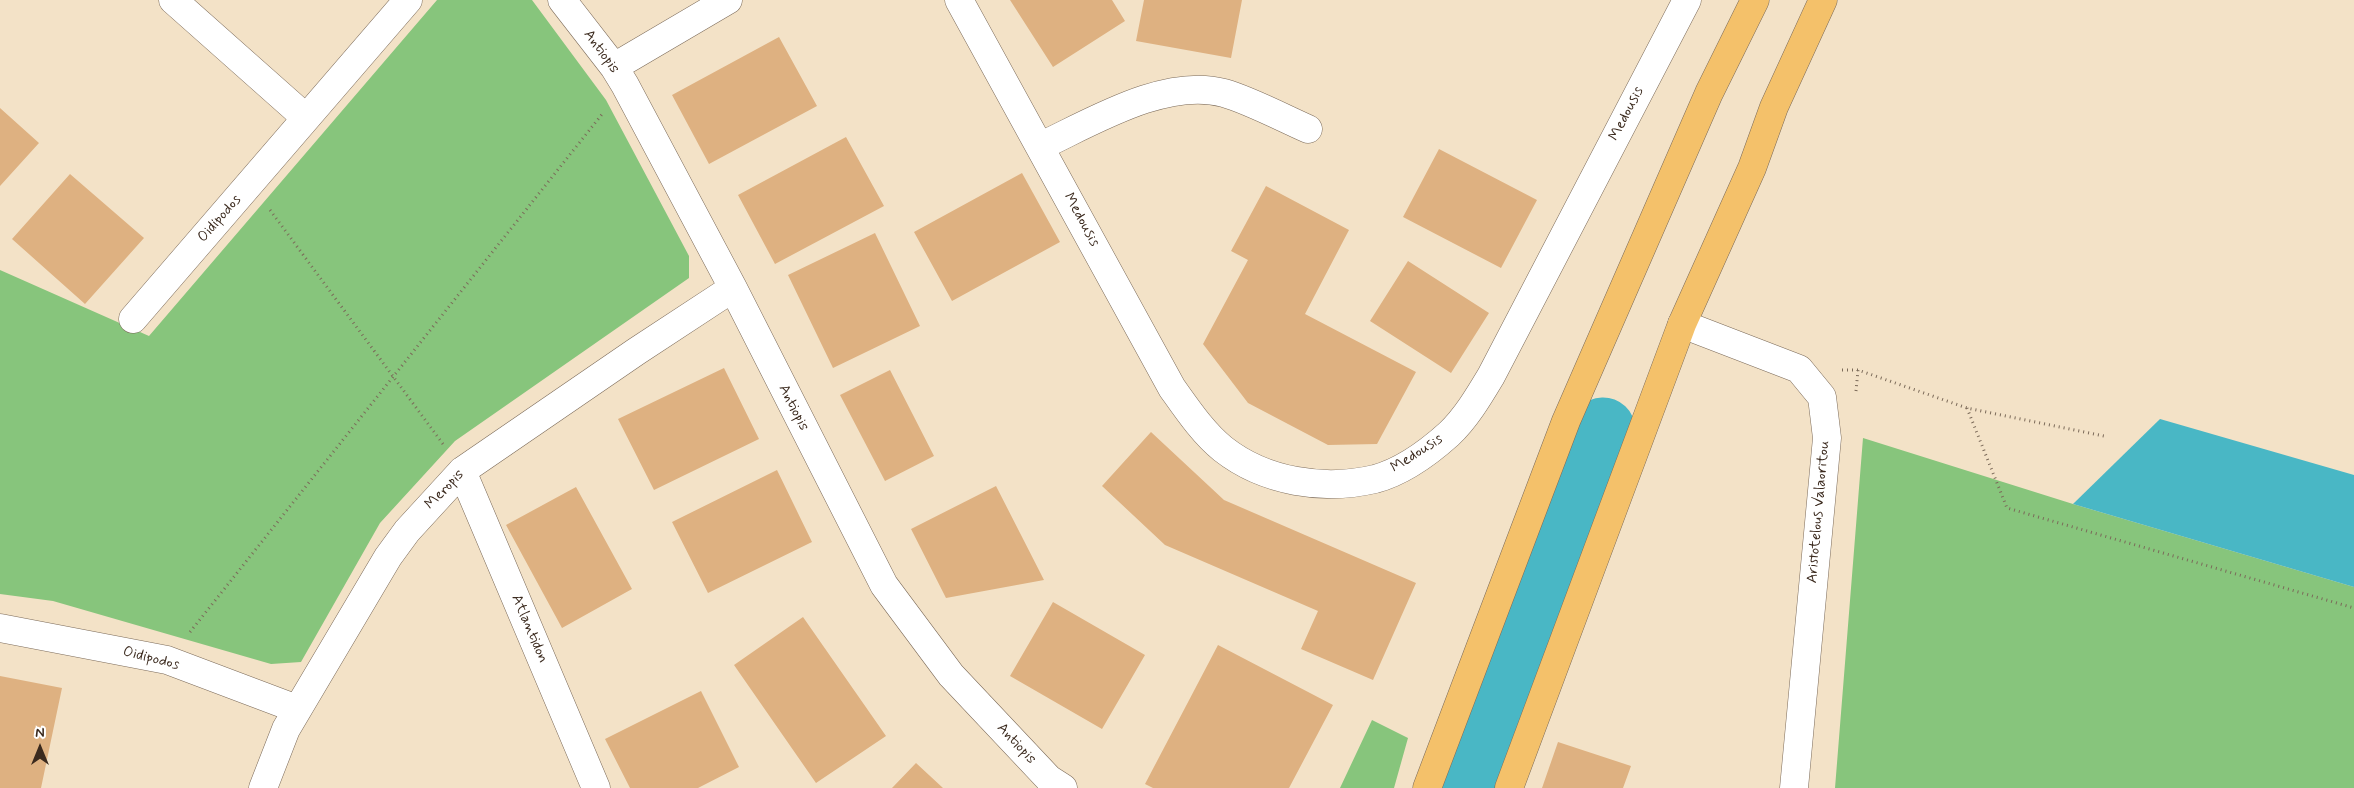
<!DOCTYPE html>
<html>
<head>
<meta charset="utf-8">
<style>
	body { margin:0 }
	#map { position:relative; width:2354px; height:788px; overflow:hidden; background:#f3e2c7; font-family:Mynerve,sans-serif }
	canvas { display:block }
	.north { position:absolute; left:15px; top:723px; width:50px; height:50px; -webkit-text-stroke:4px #fff; paint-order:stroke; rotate:0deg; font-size:14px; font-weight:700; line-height:20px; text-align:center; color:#3b2a1e }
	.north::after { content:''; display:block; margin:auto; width:18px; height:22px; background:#3b2a1e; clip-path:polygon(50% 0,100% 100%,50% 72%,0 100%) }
</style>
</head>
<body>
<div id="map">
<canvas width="2354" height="788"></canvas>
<div class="north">N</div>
</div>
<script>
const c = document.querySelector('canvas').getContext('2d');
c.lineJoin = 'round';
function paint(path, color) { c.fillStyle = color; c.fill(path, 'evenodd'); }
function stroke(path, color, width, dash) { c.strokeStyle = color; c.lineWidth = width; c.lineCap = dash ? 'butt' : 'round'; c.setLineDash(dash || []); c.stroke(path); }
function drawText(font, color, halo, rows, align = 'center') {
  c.font = font + ' Mynerve,sans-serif'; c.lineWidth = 5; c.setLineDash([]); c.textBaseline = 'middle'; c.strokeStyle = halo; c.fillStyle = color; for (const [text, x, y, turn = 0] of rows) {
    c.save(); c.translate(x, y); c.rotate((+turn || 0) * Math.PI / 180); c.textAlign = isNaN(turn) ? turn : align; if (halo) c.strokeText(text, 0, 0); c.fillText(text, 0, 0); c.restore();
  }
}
paint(new Path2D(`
	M437,0h95l74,100 83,156v22l-234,163 -75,82 -79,139 -30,2 -218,-63 -53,-7v-324l149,66z
	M1863,438l210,66 281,83v201h-519z
	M1372,720l36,18 -14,50h-54z`), '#87c57c');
paint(new Path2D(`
	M2160,419l194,56v112l-281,-83z`), '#49b7c5');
stroke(new Path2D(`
	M1467,788l136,-358`), '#49b7c5', 65);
paint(new Path2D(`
	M1010,0h102l13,21 -72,46z
	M1144,0h98l-11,58 -95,-17z
	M779,37l38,69 -108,58 -37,-69z
	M0,108l39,35 -39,43z
	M846,137l38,69 -109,58 -37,-69z
	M1439,149l98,51 -36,68 -98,-51z
	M1022,173l38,69 -108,59 -38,-69z
	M70,174l74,64 -59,66 -73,-65z
	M1266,186l83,44 -44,84 111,58 -39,72 -49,1 -80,-42 -45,-59 45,-84 -17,-9z
	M875,233l45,93 -87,42 -45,-93z
	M1408,261l81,52 -38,60 -81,-52z
	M724,368l35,71 -105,51 -36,-71z
	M890,370l44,86 -49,25 -45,-86z
	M1151,432l73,68 192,83 -43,97 -72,-31 17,-38 -153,-66 -63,-59z
	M777,470l35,72 -104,51 -36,-71z
	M996,486l48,94 -98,18 -35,-69z
	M576,487l56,102 -70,39 -56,-103z
	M1053,602l92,53 -43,74 -92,-53z
	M803,617l83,119 -70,47 -82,-118z
	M1218,645l115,60 -44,83h-136l-8,-4z
	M0,676l62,12 -21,100h-41z
	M701,691l38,76 -41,21h-68l-25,-49z
	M1558,742l73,24 -8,22h-81z
	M916,763l27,25h-51z`), '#deb181');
const minor = new Path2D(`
	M173,0l133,118
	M562,0l52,67 11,18 108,203 151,297 67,90 98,104 14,9
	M959,0l213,388c15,21 31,45 51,61 42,33 101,42 152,30 26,-7 54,-27 74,-45 17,-16 30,-38 42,-58l196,-376
	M614,67l114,-67
	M1041,146c51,-24 125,-69 183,-53 25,7 59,25 84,36
	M133,319l275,-319
	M1682,324l117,45 23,28 5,41 -33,350
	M462,471l134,317
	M0,628l167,32 130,49
	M263,788l23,-59 102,-172 19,-26 55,-60 175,-120 96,-63`);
const major = new Path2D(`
	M1427,788l139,-367 143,-328 46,-93
	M1509,788l173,-464 70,-156 22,-61 49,-107`);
stroke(minor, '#7b6a59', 29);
stroke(major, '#7b6a59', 29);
stroke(new Path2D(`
	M270,210l173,234
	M1842,370h16l109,38 137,28
	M1856,391l2,-21
	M1967,408l40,100 347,100
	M190,632l413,-519`), '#7b6a59', 3, [1, 4]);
stroke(minor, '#fff', 28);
stroke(major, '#f4c16a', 28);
drawText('15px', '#3b2a1e', '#fff', [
	["Antiopis",601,52,54],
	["Medousis",1627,114,-63],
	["Oidipodos",220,219,-49],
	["Medousis",1081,220,61],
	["Antiopis",793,408,63],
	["Medousis",1417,454,-33],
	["Meropis",445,490,-46],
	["Aristotelous Valaoritou",1819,512,-85],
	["Atlantidon",529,629,67],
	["Oidipodos",151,659,14],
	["Antiopis",1016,744,47]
]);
</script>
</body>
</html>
